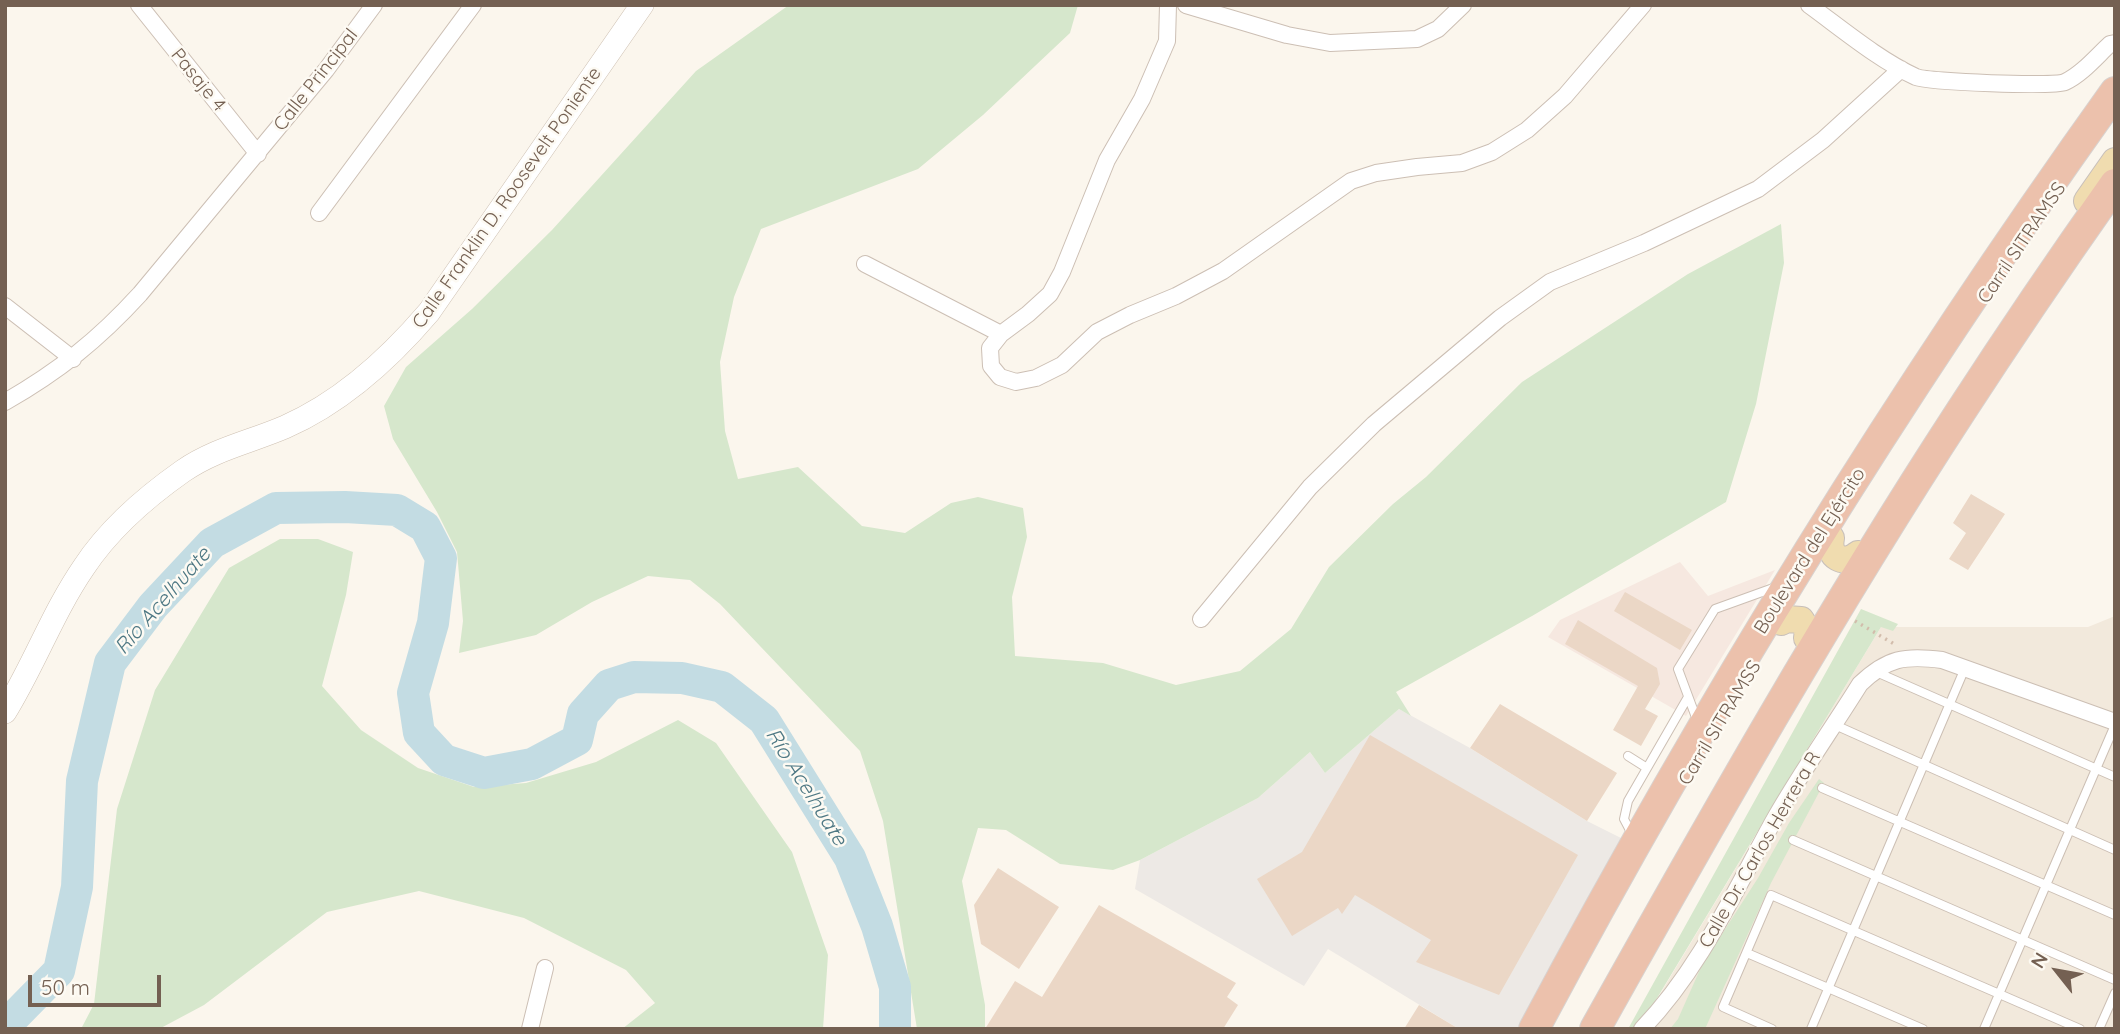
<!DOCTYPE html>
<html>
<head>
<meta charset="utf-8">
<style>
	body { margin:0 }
	#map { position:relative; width:2120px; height:1034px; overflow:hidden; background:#fbf6ed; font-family:Quicksand,sans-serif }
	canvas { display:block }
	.frame { position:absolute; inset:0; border:7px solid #746052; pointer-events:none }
	.north { position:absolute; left:2022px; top:936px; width:70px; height:70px; -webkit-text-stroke:5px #fdfaf3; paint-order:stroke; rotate:301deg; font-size:19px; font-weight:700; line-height:28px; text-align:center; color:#746052 }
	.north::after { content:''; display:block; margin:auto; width:24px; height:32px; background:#746052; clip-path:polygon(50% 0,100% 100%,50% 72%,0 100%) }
	.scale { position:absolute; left:28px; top:975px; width:133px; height:32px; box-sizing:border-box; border:4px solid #746052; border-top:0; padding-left:9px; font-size:21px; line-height:24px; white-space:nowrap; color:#746052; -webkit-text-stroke:5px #fdfaf3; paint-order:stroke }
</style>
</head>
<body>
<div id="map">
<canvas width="2120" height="1034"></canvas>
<div class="frame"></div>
<div class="north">N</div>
<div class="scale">50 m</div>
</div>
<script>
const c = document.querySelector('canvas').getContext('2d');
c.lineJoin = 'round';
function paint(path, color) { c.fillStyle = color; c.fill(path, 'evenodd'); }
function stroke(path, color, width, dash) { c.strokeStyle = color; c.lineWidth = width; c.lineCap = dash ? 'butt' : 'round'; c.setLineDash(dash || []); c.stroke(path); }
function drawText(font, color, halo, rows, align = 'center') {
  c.font = font + ' Quicksand,sans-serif'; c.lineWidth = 5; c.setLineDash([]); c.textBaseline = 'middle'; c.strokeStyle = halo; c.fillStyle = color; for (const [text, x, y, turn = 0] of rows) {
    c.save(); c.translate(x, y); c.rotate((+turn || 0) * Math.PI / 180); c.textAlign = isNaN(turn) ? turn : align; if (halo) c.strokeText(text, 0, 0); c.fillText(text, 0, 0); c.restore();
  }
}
paint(new Path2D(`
	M2115,616v413h-476l242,-402h207z`), '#f2e9dc');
paint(new Path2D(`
	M1680,562l28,34 67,-26 -89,146 -138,-79 12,-17z`), '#f6e8e0');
paint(new Path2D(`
	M1399,709l71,39 117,73 40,20 -105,188h-63l-131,-80 -24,37 -169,-97 5,-29 118,-62 52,-46 15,21z`), '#ede9e5');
paint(new Path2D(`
	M789,5h289l-8,28 -87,82 -65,54 -157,60 -27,68 -14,65 5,69 13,48 60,-12 64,59 43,7 46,-30 27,-6 45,11 4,29 -15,60 3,59 88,7 73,22 64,-14 51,-42 38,-62 64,-63 33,-27 96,-95 166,-108 93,-50 3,39 -28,141 -30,98 -194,114 -136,76 15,24 -12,-7 -74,64 -15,-21 -52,46 -118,62 -27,10 -53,-6 -54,-34 -28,-2 -16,53 23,124v24h-68l-34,-208 -23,-70 -140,-147 -30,-24 -42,-4 -56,26 -56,33 -77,18 4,-32 -6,-69 -20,-40 -44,-73 -9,-33 22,-39 66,-58 80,-79 144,-159z
	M280,539h38l35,13 -7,43 -24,91 39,44 57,38 56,19 52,-4 70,-21 82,-42 38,23 76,109 36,103 -5,74h-201l33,-26 -29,-33 -102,-52 -105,-27 -92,21 -123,93 -45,24h-78l13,-25 23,-195 38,-119 74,-122z
	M1861,609l37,15 -5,7 -12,-4 -242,401 -11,1z
	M1819,779l5,4 -53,100 -66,146h-35l8,-10 24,-54 56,-87 31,-55z`), '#d6e7cc');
stroke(new Path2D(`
	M5,1026l54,-55 18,-84 5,-106 28,-118 43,-57 59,-63 64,-35 69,-1 52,3 28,17 16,31 -8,65 -20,70 6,40 25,27 40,13 48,-9 45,-24 6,-26 26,-29 25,-8 48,1 40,9 42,33 86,138 27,68 18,61v42`), '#c3dce3', 32);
paint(new Path2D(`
	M1971,494l34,20 -37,56 -19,-11 17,-26 -13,-10z
	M1625,592l67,38 -12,20 -66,-39z
	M1578,620l79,48 3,16 -15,25 13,7 -17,30 -28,-16 25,-44 -73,-42z
	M1500,704l117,69 -30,48 -117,-73z
	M1370,735l208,120 -79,140 -83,-33 15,-22 -76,-45 -13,19 -4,-6 -46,28 -35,-57 45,-27z
	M998,868l61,39 -40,62 -38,-25 -7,-39z
	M1099,905l137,78 -9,14 11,8 -15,24h-238l30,-48 27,16z
	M1419,1005l40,24h-55z`), '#ebd7c6');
const lane = new Path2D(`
	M1874,671l241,106
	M1697,720l-19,-51 37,-60 61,-22
	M1835,725l280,125
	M1628,756l19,12
	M1822,788l293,127
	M1633,836l-9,-17 4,-18 60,-104
	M1793,840l322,140
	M1747,953l176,76
	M1772,1029l-49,-22 48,-112 309,134
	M1811,1029l154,-361
	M1984,1029l131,-304
	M2099,1029l16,-36`);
const street = new Path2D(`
	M139,5l119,149
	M1168,5l-1,36 -25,58 -35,61 -45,112 -12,22 -22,20 -27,20 -11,14 1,18 9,11 16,5 20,-4 26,-13 35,-33 33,-17 46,-19 47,-25 128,-90 25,-8 41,-6 45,-4 30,-11 35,-22 38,-34 78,-91
	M1186,5l101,30 43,8 87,-4 21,-10 25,-24
	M1809,5c33,24 70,55 107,72 12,5 138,10 149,5 17,-8 31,-25 45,-38l5,-1
	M319,213l154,-208
	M865,264l136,70
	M5,306l68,53
	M5,402c54,-31 93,-62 135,-108l186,-224 48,-65
	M1201,619l109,-132 64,-63 126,-106 50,-36 94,-39 114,-54 65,-49 78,-71
	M530,1029l15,-61
	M1642,1029c58,-60 92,-137 132,-209 26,-46 58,-91 86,-136 27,-26 45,-29 82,-24l173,62`);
const secondary = new Path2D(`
	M5,712c29,-47 48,-100 79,-145 25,-38 62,-70 99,-96 32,-22 67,-29 102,-44 57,-25 104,-68 144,-115l213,-307`);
const primary = new Path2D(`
	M2087,201l28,-40
	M1831,538c-4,19 13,28 27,16
	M1781,622l6,-3 14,1 7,11 -1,7`);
const highway = new Path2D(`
	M1534,1029c173,-325 367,-638 581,-937
	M1595,1029c117,-209 235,-417 366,-618 50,-77 101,-152 154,-227`);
stroke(lane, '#ccbfb4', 10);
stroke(street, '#ccbfb4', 18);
stroke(secondary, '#cec0b2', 24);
stroke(primary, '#c7bfba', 28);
stroke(highway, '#d8d2cf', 32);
stroke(new Path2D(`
	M1855,621l41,24`), '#d2bcab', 3.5, [2, 5]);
stroke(lane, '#fff', 8);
stroke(street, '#fff', 16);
stroke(secondary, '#fff', 23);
stroke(primary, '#f0dcaf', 26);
stroke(highway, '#ecc1ac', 30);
drawText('19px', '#746052', '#fdfaf3', [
	["Pasaje 4",198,80,51],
	["Calle Principal",316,80,-52],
	["Calle Franklin D. Roosevelt Poniente",507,198,-55],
	["Carril SITRAMSS",2022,243,-56],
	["Boulevard del Ejército",1810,551,-58],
	["Carril SITRAMSS",1720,723,-59],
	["Calle Dr. Carlos Herrera R",1760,850,-60]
]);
drawText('italic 21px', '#4e7884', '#fdfaf3', [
	["Río Acelhuate",163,601,-49],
	["Río Acelhuate",806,787,58]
]);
</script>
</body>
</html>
